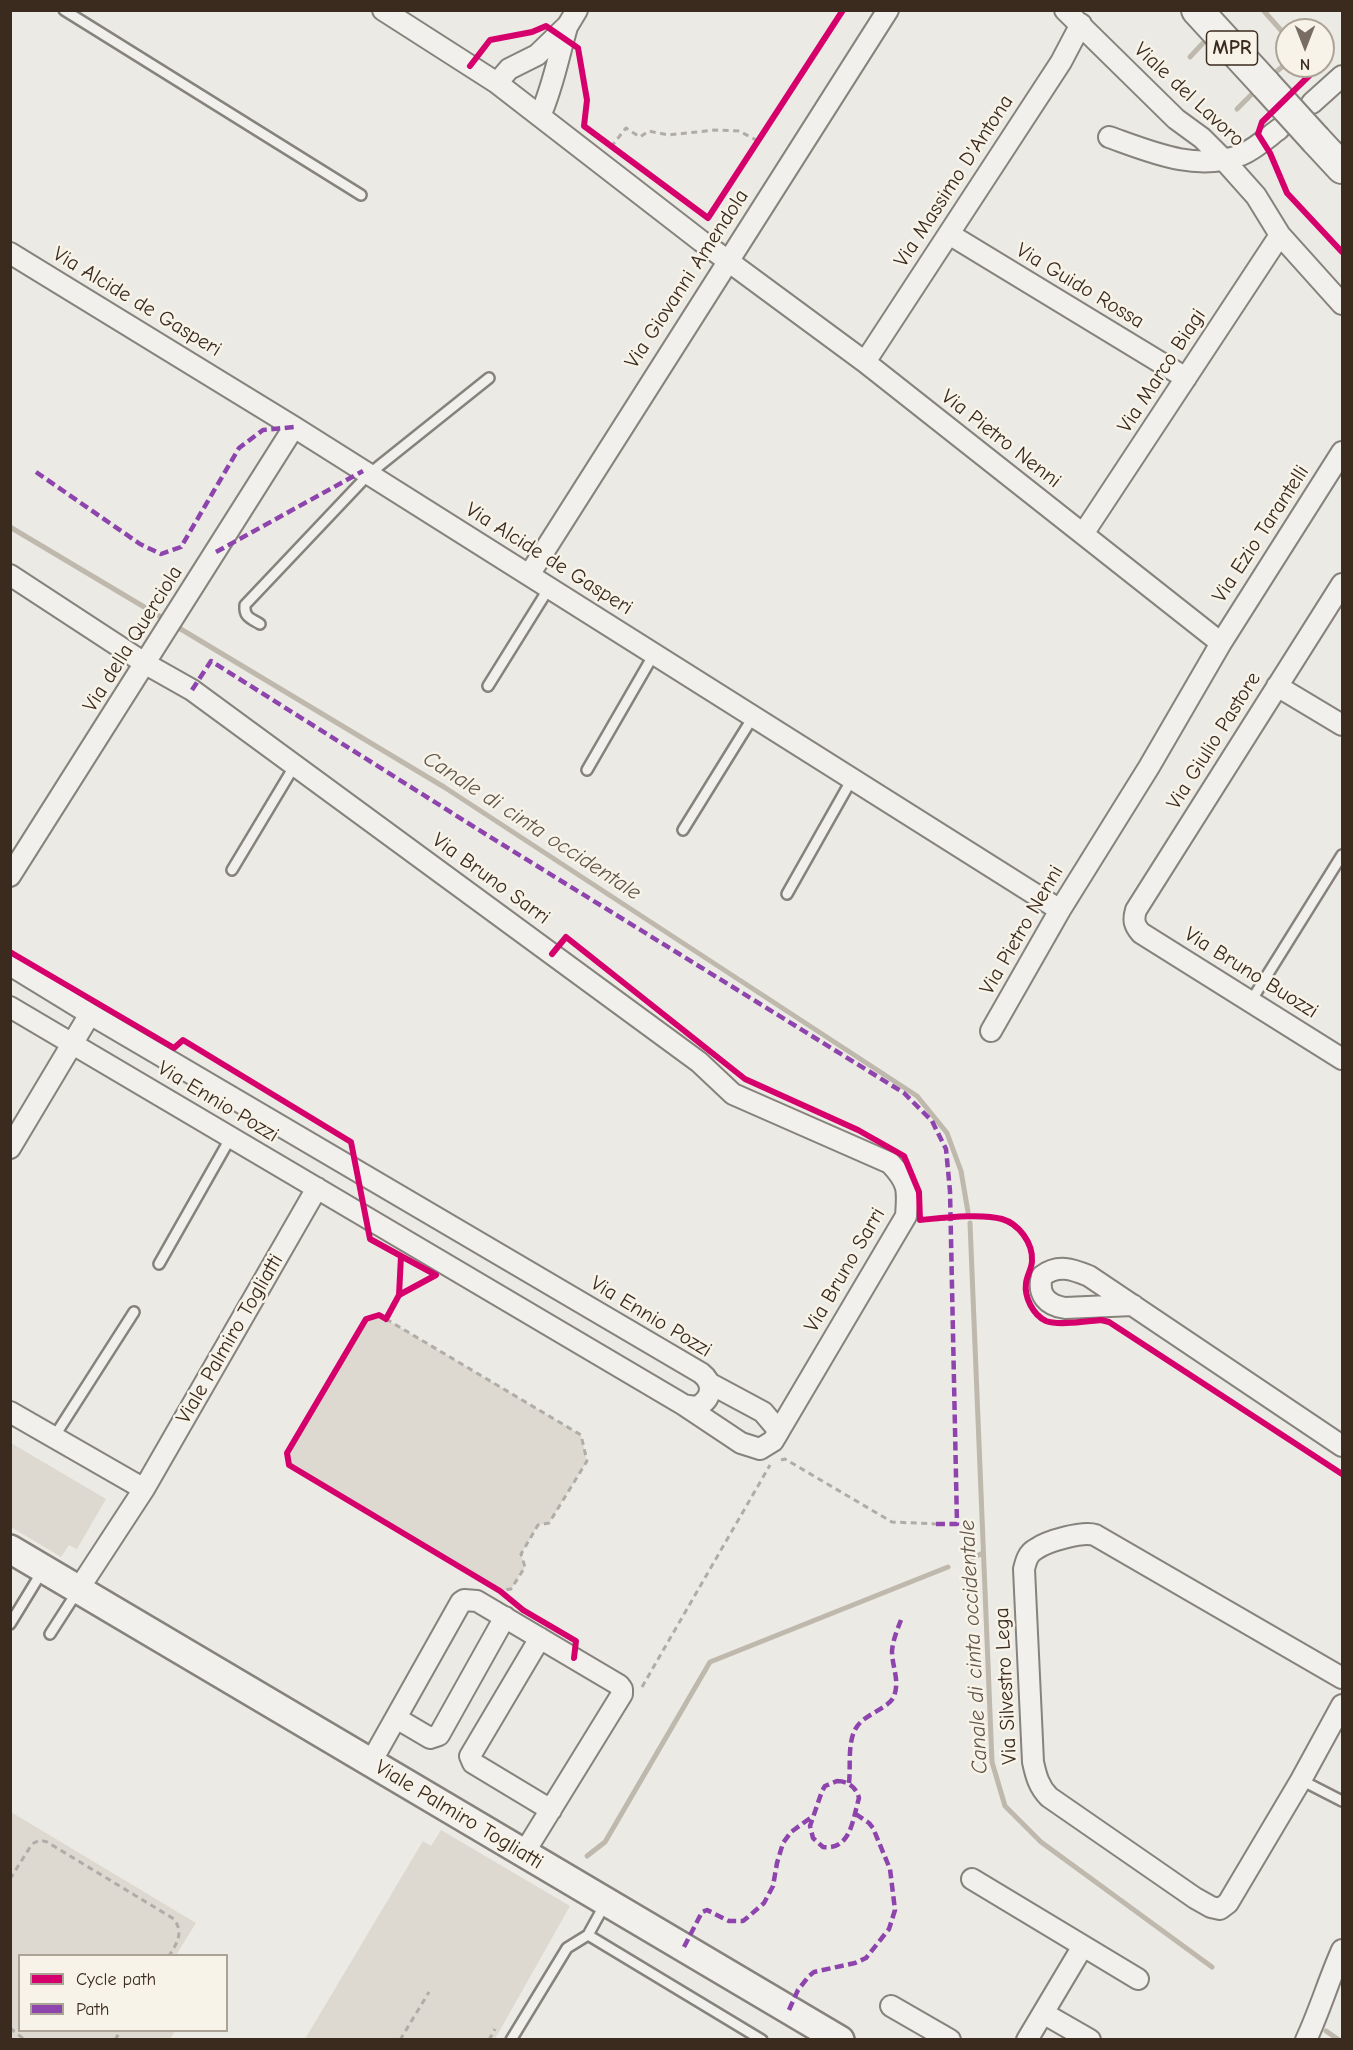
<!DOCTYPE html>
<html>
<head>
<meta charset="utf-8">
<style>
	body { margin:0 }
	#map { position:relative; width:1353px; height:2050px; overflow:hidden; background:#eceae4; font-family:"Comic Neue",sans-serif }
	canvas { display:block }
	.frame { position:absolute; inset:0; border:12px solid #3b2a1e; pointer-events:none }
	.legend { position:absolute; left:18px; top:1954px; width:210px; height:78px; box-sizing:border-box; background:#f7f3e8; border:2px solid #aca397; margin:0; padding:8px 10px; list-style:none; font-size:18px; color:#3b2a1e }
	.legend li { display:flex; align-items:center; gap:12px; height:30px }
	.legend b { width:30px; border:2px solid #aca397 }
	.north { position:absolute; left:1275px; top:18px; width:60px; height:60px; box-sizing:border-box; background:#f7f3e8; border:2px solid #aca397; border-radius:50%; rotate:180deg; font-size:16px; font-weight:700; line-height:24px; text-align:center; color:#3b2a1e }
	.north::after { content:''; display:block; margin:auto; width:21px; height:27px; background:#796d63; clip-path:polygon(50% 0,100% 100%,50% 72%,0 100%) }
</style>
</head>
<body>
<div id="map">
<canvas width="1353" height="2050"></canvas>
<div class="frame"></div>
<ul class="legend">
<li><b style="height:8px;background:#d6006c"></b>Cycle path</li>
<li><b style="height:8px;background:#8e44ad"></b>Path</li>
</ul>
<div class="north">N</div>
</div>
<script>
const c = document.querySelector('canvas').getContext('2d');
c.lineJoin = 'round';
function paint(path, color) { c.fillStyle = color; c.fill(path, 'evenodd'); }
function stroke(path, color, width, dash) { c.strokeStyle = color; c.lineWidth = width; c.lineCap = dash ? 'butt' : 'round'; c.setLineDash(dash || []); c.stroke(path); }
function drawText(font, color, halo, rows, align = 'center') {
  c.font = font + ' "Comic Neue",sans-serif'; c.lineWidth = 5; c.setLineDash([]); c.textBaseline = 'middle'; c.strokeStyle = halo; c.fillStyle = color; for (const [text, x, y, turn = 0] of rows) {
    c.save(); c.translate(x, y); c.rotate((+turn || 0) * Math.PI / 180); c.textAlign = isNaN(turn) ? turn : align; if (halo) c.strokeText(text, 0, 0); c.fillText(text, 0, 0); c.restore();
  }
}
paint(new Path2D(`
	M379,1315l202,120 6,26 -38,62 -11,2 -17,29 4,13 -14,22 -11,2 -211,-126 -2,-12 79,-134z
	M11,1443l95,56 -29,50 -8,-4 -8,12 -50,-30z
	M11,1812l185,111 -20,32 -156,1v74l155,1 -5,8h-159z
	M441,1830l129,76 -75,133h-190l118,-198 8,5z`), '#ddd9d0');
stroke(new Path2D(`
	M1263,10l24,27
	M1190,57l14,-15
	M1277,71l10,-8
	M1237,109l15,-15
	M10,527l156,93
	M174,625l270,162 473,309 30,37 14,38 7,41
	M970,1223l22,539 13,44 36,36 171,125
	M968,1560l15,-7
	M587,1856l18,-14 105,-180 238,-95
	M1326,2031l13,9`), '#beb8ad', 5);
const lane = new Path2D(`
	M64,10l297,185
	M260,624c-10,-6 -16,-7 -15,-19l124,-131 120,-96
	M488,686l61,-98
	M587,770l67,-116
	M683,830l70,-113
	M232,870l63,-105
	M787,894l65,-115
	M1251,1001l91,-146
	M159,1264l72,-127
	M54,1437l80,-125
	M10,1624l33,-54
	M50,1634l27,-42
	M1301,1780l41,21
	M605,1904l-17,31 174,105
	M511,2040l56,-92 21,-13`);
const street = new Path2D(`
	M383,10l114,73 204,158 164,121 356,281
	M1065,10l111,109 26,19 21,21 33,37 24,39 62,69
	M497,83l12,-14 28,-14 31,-30 9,-15
	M1312,103l30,-27
	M540,116c13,-29 18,-58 27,-89
	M1109,137c42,15 87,35 132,18 14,-6 26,-17 38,-26
	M949,234l237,144
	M10,253l284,174 766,483
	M865,362l196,-300 20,-38
	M1083,534l197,-299
	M10,575l136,89 46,26 507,372 34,32 157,69c19,20 18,27 16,53l-127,215
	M529,575l359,-565
	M1342,584l-206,326c-3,10 -2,15 5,23l201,126
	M1277,686l65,39
	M10,876l284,-449
	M10,965l80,49 611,359c14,11 11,27 -5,34l-12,-2 -674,-398
	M991,1031l69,-121 89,-143 72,-124 121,-191
	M10,1148l80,-134
	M1133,1305l-68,3c-18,-3 -28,-13 -23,-32 16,-12 30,-7 47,0l253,170
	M684,1405l57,38 19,6 13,-8 6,-10 -16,-19 -54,-29
	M10,1412l134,77
	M78,1590l66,-101 173,-301
	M540,1638l-70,118 3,7 78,47
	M1342,1678l-247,-143c-12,-4 -48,6 -59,14 -8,4 -10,12 -12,20l9,193c3,14 6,25 16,35l146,101 16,9 9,2 8,-6 73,-123 41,-75
	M396,1718l34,20 9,-3 66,-118
	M371,1762l90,-160 3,-2 13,1 142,84 3,4v5l-98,159
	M972,1879l166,100
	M891,2006l59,34
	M1043,2013l47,27
	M1027,2040l56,-94
	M1306,2040c14,-30 23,-61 36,-90`);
const secondary = new Path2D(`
	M10,1549l830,491`);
const primary = new Path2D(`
	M1197,10l69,75
	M1316,140l26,28`);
stroke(lane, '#86827c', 14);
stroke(street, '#86827c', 24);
stroke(secondary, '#86827c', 32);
stroke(primary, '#86827c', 34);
stroke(new Path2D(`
	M611,147l15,-19 14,9 9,-6 19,4 47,-5 24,1 19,10
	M386,1319l195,116 6,26 -38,62 -11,2 -17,29 4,13 -14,22 -11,2
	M781,1460l4,-1 107,63 44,2
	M642,1687l128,-222
	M10,1879l22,-35 8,-4 7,2 127,77c10,14 3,24 -5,37
	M10,2028l15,12
	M115,2040l6,-10
	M400,2040l29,-48
	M489,2040l6,-11`), '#b0ada8', 3, [6, 4.5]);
stroke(lane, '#f1f0ec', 9);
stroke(street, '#f1f0ec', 20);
stroke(secondary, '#f1f0ec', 27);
stroke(primary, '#f1f0ec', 30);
const primaryBridge = new Path2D(`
	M1266,85l50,55`);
stroke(primaryBridge, '#86827c', 34, []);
stroke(primaryBridge, '#f1f0ec', 30);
stroke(new Path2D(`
	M1342,10v1
	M36,472l104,72 21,10 20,-7 58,-99 24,-18 31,-3
	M216,552l147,-81
	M192,690l19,-29 276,174 417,258 28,28 14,28 4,42 7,333h-21
	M837,1781c11,0 19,6 22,17 -6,20 -8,53 -36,49l-10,-9 -3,-12 12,-35 3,-5z
	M849,1783c2,-17 -2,-40 7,-55 8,-14 34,-20 38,-32 6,-16 -2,-29 -2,-45 1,-11 5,-21 9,-31
	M684,1947l18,-35 5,-2 22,11h14l5,-4 16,-14 9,-17 4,-23 6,-20 8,-11 22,-16
	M789,2010l9,-20 11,-14 5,-4 41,-9 11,-5 23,-29 6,-19 -5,-41 -17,-41 -4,-5 -15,-10`), '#8e44ad', 4.5, [9, 4.5]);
stroke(new Path2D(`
	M470,66l20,-26 42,-8 14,-6 32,22 9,52 -3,26 124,92 135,-208
	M1319,66l-57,56 -4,12 12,19 17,40 55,59
	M10,952l164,96 9,-8 168,102 19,97 31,17 -2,39 -13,24 -7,-4 -13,4 -79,134 2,12 211,126 23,19 53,31 -2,17
	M552,954l14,-17 179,142 113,51 46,26 15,36 1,28c22,-2 61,-7 82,-1 17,5 31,24 30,42 0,7 -5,14 -6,22 -2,14 7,32 20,38 12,5 42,0 55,-1l8,2 233,152
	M399,1295l37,-20 -35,-19`), '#d6006c', 6);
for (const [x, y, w] of [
	[1232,48,51]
]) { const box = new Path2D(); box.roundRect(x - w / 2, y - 17, w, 34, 4.5); c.fillStyle = '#f7f3e8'; c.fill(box); stroke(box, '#3b2a1e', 1.5); }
drawText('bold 20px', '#3b2a1e', null, [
	["MPR",1232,48]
]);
drawText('21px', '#3b2a1e', '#f7f3e8', [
	["Viale del Lavoro",1189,95,43],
	["Via Massimo D'Antona",954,181,-57],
	["Via Giovanni Amendola",687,279,-57],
	["Via Guido Rossa",1080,286,31],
	["Via Alcide de Gasperi",137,302,31],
	["Via Marco Biagi",1162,371,-57],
	["Via Pietro Nenni",1001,439,38],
	["Via Ezio Tarantelli",1261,534,-57],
	["Via Alcide de Gasperi",549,559,32],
	["Via della Querciola",133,639,-58],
	["Via Giulio Pastore",1214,741,-58],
	["Via Bruno Sarri",491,879,36],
	["Via Pietro Nenni",1022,930,-60],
	["Via Bruno Buozzi",1251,973,32],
	["Via Ennio Pozzi",218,1102,31],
	["Via Bruno Sarri",845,1270,-60],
	["Via Ennio Pozzi",651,1317,31],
	["Viale Palmiro Togliatti",230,1339,-60],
	["Via Silvestro Lega",1006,1686,-93],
	["Viale Palmiro Togliatti",459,1815,31]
]);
drawText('italic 22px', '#625448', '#f7f3e8', [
	["Canale di cinta occidentale",532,826,33],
	["Canale di cinta occidentale",974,1647,-93]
]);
</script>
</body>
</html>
